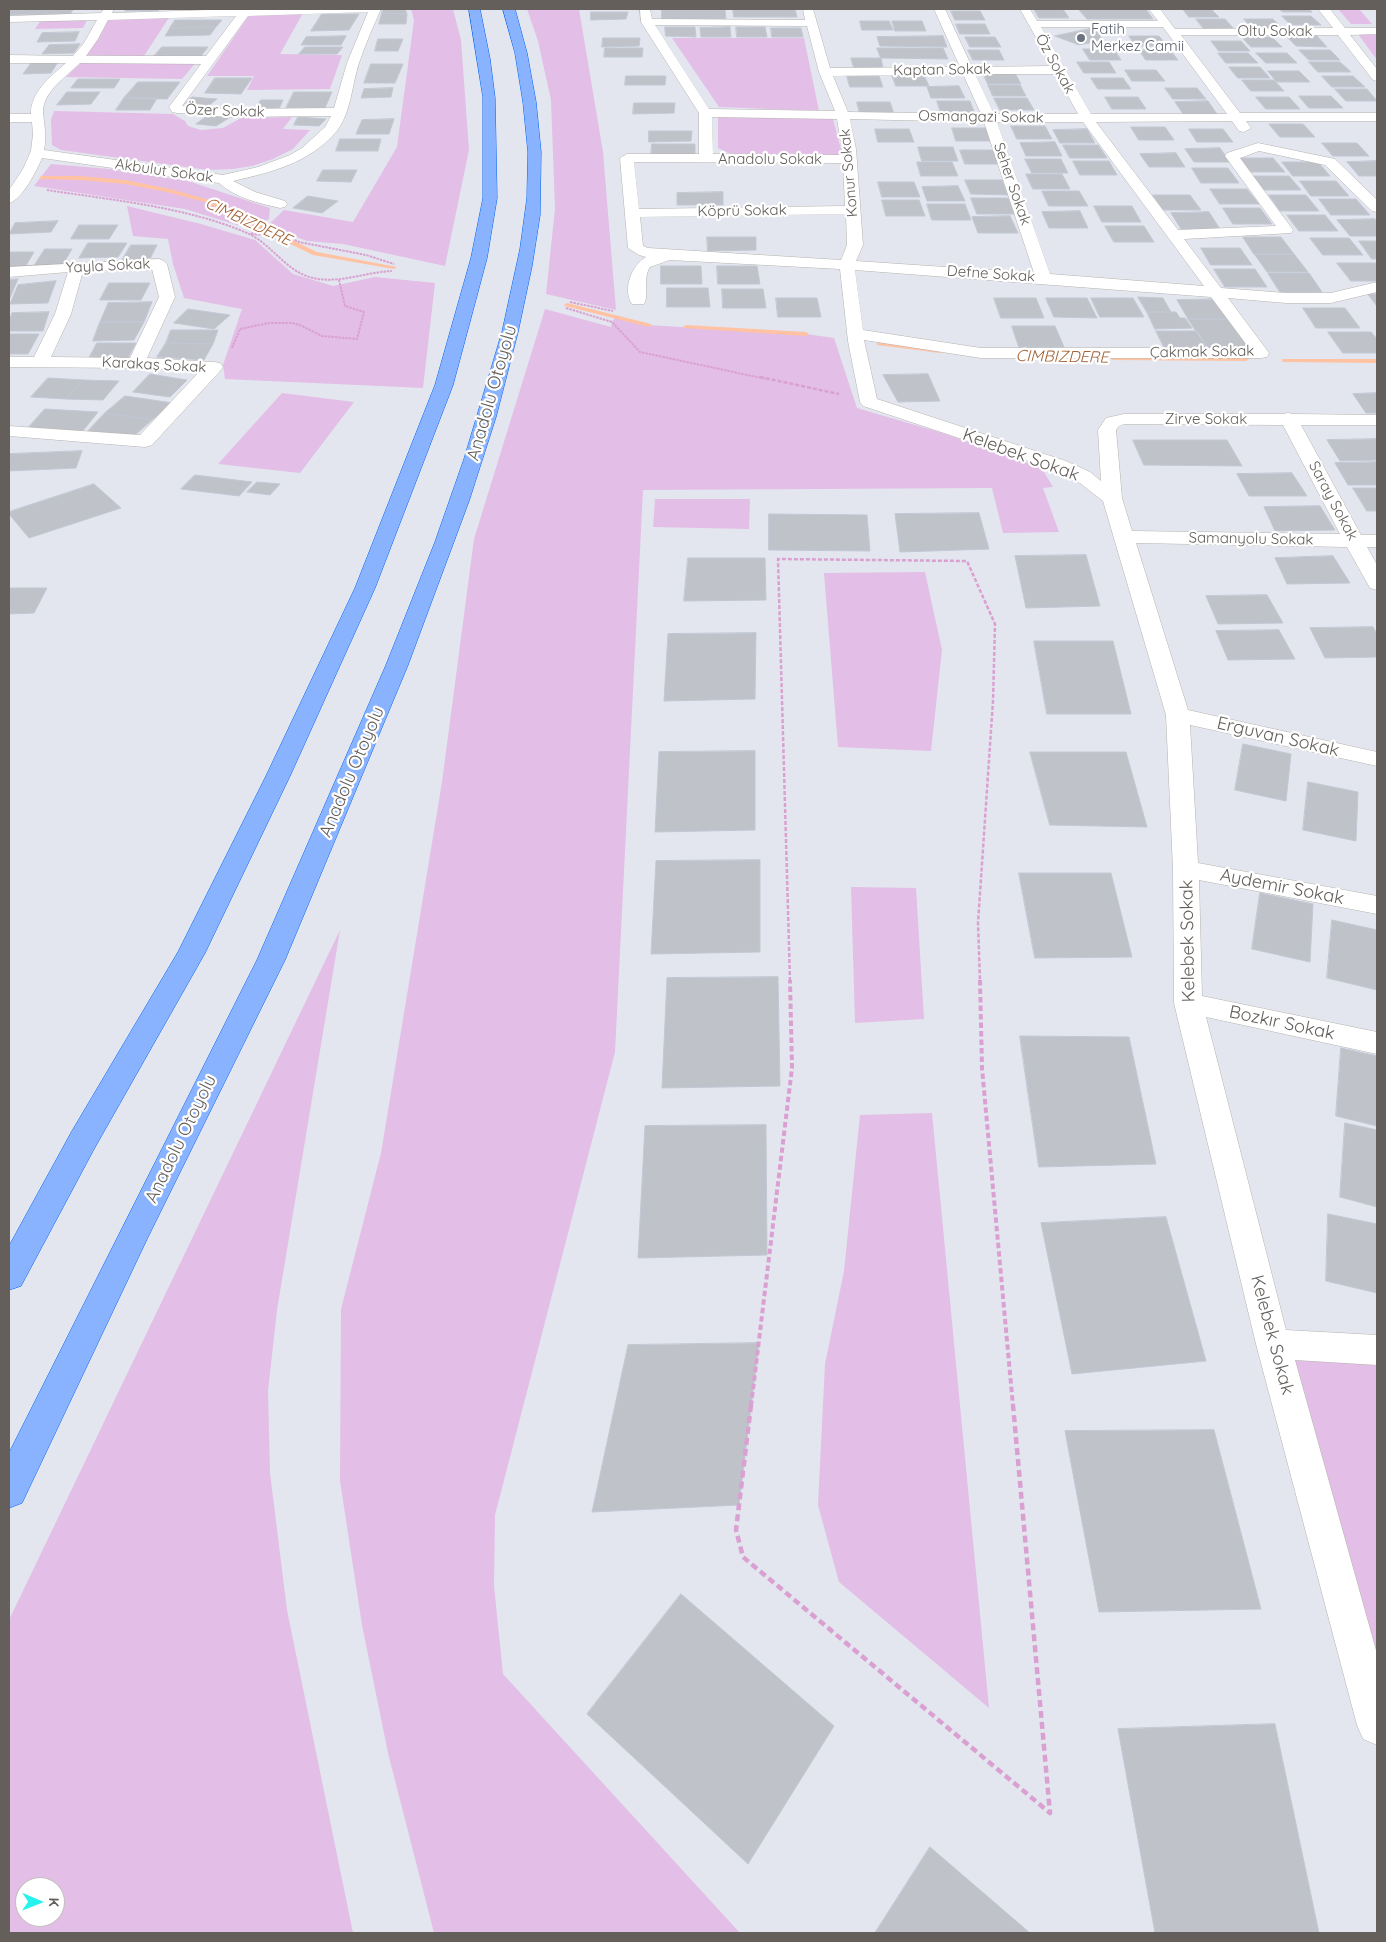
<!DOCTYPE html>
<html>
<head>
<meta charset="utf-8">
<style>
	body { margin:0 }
	#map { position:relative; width:1386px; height:1942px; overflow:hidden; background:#e3e6ef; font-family:Quicksand,sans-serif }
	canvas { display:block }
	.frame { position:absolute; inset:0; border:10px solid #645f5b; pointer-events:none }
	.north { position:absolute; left:15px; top:1877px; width:50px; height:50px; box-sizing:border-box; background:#fff; border:1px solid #c1bfbd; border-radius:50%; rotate:91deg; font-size:14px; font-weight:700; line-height:20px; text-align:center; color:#645f5b }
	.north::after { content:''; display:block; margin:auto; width:18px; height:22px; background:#26f2ee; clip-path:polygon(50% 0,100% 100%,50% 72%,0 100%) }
</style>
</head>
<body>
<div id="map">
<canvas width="1386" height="1942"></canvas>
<div class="frame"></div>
<div class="north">K</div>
</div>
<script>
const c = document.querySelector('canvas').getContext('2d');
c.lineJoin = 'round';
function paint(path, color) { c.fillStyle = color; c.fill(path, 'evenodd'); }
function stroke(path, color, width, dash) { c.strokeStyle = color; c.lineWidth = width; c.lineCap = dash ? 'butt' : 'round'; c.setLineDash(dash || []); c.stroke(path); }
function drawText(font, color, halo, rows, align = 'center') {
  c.font = font + ' Quicksand,sans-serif'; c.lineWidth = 4.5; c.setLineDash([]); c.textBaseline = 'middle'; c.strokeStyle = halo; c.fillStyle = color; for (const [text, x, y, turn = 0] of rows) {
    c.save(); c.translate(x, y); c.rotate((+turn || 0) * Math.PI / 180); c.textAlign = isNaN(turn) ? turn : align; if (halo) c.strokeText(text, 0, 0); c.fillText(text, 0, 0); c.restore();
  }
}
paint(new Path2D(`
	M411,9h42l8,31 8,110 -24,116 -102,-22 -36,-3 -40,-15 17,-16 69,12 44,-75 17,-127z
	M527,9h52l24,143 13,158 -70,-16 9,-85 -4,-109 -13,-59z
	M1338,9h21l13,15h-21z
	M303,13l-23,41 62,1 -12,34 -83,1 7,-14h-47l43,-62z
	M170,16l-26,40 -58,-1 21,-38z
	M88,18l-5,10 -48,1 6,-9z
	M1358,34l19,1v25z
	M672,38h132l15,73 -100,-4z
	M84,60l113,1 -15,18 -116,-2z
	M54,111l119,3 12,7 3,5 13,4 22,-2 18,-10 51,-1 -9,12 27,1 -17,19 -20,10 -21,7 -19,3 -25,1 -147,-20 -9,-5 -1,-25z
	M718,117l115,2 10,38 -108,-1 -17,-8z
	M51,164l58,5 79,12 82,27 -1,11 -19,10 -65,-20 -151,-23z
	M127,206l74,18 54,16 38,34 40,12 42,-9 60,6 -12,105 -198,-9 -2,-14 19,-56 -58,-11 -11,-34 -5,-25 -35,-3z
	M545,309l66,18 1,-5 4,-6 30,9 160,9 28,4 23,70 82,24 102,35 12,20 -10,1 16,44 -56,1 -11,-45 -349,2 -28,562 -120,463 -1,71 9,88 237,259h-306l-46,-180 -26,-128 -22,-144 1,-172 40,-156 61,-371 32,-243z
	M282,393l72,9 -54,71 -82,-9z
	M655,499h95l-1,30 -96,-2z
	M925,572l17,78 -11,101 -93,-4 -14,-174z
	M851,887l65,1 8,131 -69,4z
	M340,930l-63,380 -9,81 2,82 17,137 66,323h-344v-313zM25,1887h30v30h-30z
	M932,1113l57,595 -150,-126 -21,-77 7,-141 19,-93 16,-156z
	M1273,1344l104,6v375z`), '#e3bee7');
paint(new Path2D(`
	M41,176h39l45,4 45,9 39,11 108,52 80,15 -3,2 -81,-14 -108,-53 -38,-10 -42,-8 -45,-4 -41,-1z
	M567,303l84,21 1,1 -3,2 -84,-21 -1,-1z
	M686,325l120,7 3,2 -3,2 -122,-8 -1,-1z
	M879,342l61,7 3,2 -3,2 -63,-8v-2z
	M1111,357h135l3,2 -3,2 -133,-1 -2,-1z
	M1282,359h95v4l-93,-1 -2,-1z`), '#ffc2a2');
const building = new Path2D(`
	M9,9h65l-4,5 -61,1z
	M127,9h33l-2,2h-33z
	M383,9h22l2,5 -25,-1z
	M733,9h62l2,8h-63z
	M1034,9h29l6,9h-30z
	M1146,9l7,10h-66l-8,-9z
	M1183,9h28l8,8h-30z
	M1279,9h29l4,3h-29z
	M662,10h63l1,9h-64z
	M951,11h29l5,9h-30z
	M591,12h37l-2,7 -35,1z
	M382,13l25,1 -1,10h-27z
	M322,14h37l-10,16 -38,1z
	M1282,16h29l10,9h-30z
	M1196,19h29l9,10h-30z
	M1244,19h29l10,10h-30z
	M175,20h47l-6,7 -46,1z
	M860,21h29l4,9h-31z
	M892,21h30l4,10h-31z
	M956,24h29l5,10h-30z
	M216,27l-6,8 -45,1 5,-8z
	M665,27h30l1,10 -30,-1z
	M730,27l1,10h-30l-1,-9z
	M736,27h29l2,10h-30z
	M771,28h30l2,9h-31z
	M1094,28l9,12 -24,5 -24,-9z
	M79,32l-4,9 -38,1 5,-9z
	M346,36l-5,9h-40l5,-8z
	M943,36l4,11 -67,-1 -3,-9z
	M1129,36h30l8,10h-31z
	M1317,36l10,11 -31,-1 -9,-9z
	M965,37h30l6,10h-31z
	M1242,37h30l10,10h-31z
	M603,38h37l-1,8 -37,1z
	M378,39h25l-5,12h-23z
	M1211,41h30l9,10h-31z
	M80,44l-6,9 -32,1 7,-9z
	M162,47h46l-7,9h-47z
	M305,47h38l-6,7h-38z
	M605,48h38l-1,9h-38z
	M877,48h66l5,11 -67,-1z
	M1083,49h31l7,11h-31z
	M968,50h31l5,10h-31z
	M1139,50h31l8,10h-32z
	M1299,50h31l10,10h-31z
	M1218,53h30l10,10h-32z
	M1256,53h31l10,10h-31z
	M851,58h30l2,10h-29z
	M58,62l-7,11 -28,1 8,-11z
	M1077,62h32l7,11h-32z
	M1309,62h31l11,10h-33z
	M371,64h32l-8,19h-31z
	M1229,67h31l10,11h-32z
	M1125,70h31l9,11h-33z
	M1268,71h31l11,11h-33z
	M983,73h32l6,11h-33z
	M892,75h32l5,11h-33z
	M626,76h40l-1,9h-40z
	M847,76h32l4,11h-33z
	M1322,76h31l12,11h-33z
	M215,78h37l-11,16 -36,-1z
	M1091,78h32l8,11h-33z
	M78,79h42l-6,9h-43z
	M1242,80h32l10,11h-33z
	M138,82h42l-13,17 -43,-1z
	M988,85h32l6,11h-33z
	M959,86l6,12h-34l-4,-11z
	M393,88l-2,9 -30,1 3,-9z
	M1165,88h32l9,11h-33z
	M1335,89h32l10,12h-31z
	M67,92h33l-9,12 -34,1z
	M294,92h38l-7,16h-39z
	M1299,96h32l12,12h-34z
	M192,97l25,2 -9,7 -23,-2z
	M1105,97h33l8,12h-34z
	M1256,97h33l11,12h-34z
	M124,98h33l-7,12h-34z
	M994,98h33l7,12h-34z
	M261,100h22l-4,9h-24z
	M937,101h33l5,13 -34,-1z
	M1208,101l9,13h-34l-8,-12z
	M857,102h33l4,12h-34z
	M634,103h41l-1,10 -41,1z
	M209,115l20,3 -13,8 -20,-2z
	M298,117l28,2 -7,7 -25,-1z
	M394,119l-5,15h-33l6,-14z
	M1269,124h34l12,13h-35z
	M1011,126h34l7,13h-35z
	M1131,127h34l9,13h-35z
	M952,128h34l6,13h-36z
	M875,129h34l5,13h-36z
	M1087,129l8,14h-35l-7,-13z
	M1189,129h34l10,13h-36z
	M649,131h43l-1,10 -42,1z
	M340,139h41l-3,12h-42z
	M1055,142l7,14h-36l-6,-13z
	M1322,143h35l12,13h-36z
	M652,144h43v11h-44z
	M1063,145h35l9,13h-37z
	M918,147h35l5,14h-36z
	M1220,148l10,14h-36l-9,-13z
	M960,150h35l7,14h-37z
	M1176,153l9,14h-36l-9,-13z
	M1238,158h35l12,14h-37z
	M1025,159h36l7,14h-36z
	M1073,161h36l8,14h-37z
	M1377,161v15h-18l-12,-14z
	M917,162h35l6,14h-37z
	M1282,162h36l12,14h-37z
	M1192,168h36l11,15h-38z
	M323,170h34l-6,12 -34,-1z
	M1026,174h36l8,15h-37z
	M1253,176h36l12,14h-38z
	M965,180h37l6,15 -37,-1z
	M1300,181h36l13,15h-38z
	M878,182h36l6,15h-38z
	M958,186l7,15h-38l-5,-14z
	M1210,189h37l12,15h-39z
	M1042,191h37l9,15h-39z
	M723,192v13h-46v-12z
	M1153,195h37l11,15h-39z
	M1269,195h37l13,16h-39z
	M308,196l30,5 -16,12 -29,-5z
	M971,198h37l8,16h-39z
	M1319,199h37l14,16h-39z
	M882,200h37l6,16h-39z
	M927,204h38l6,16h-39z
	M1094,206h38l9,16h-39z
	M1223,208h37l12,16h-39z
	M1080,211l8,17h-39l-7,-16z
	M1209,212l11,17h-39l-10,-16z
	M1287,215h38l13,16h-39z
	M1010,216l8,17h-40l-6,-16z
	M1375,219l2,3v14h-27l-13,-16z
	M58,221l-7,11 -42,2 6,-11z
	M79,225h39l-9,14h-38z
	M1105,226h39l10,16h-40z
	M707,237h49v13l-48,1z
	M1243,237h38l13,17h-40z
	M1310,238h39l14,17h-40z
	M1359,241h18v18h-5z
	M88,243h39l-9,14 -39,1z
	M131,245h26l-8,16 -28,1z
	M1201,248h39l12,17h-41z
	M45,249h27l-10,17h-28z
	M9,252h25l-10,17h-15z
	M1294,254l14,18h-41l-12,-17z
	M1337,263h40v18h-26z
	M661,266h40l1,18h-41z
	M717,266h40l3,18h-42z
	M1214,269h41l12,18h-42z
	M1268,273h41l13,19h-42z
	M18,279l-9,21v-20z
	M56,281l-8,22 -38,1 8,-19z
	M109,283h41l-9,17h-41z
	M667,288h41l2,19h-43z
	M722,289h41l3,19h-43z
	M1368,294h9v12z
	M1138,297l25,1 8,14h-24z
	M776,298h41l4,19h-43z
	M994,298h42l8,20h-43z
	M1046,298h41l10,20 -43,-1z
	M1091,298h42l11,19h-44z
	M1219,299l15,20h-46l-11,-19z
	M152,302l-8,20h-44l8,-19z
	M1303,308h42l15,20h-44z
	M188,309l42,6 -16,14 -40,-6z
	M49,312l-6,19h-34v-10l3,-8z
	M1147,312h29l4,6h5l7,10 -37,1z
	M1188,319h46l23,29 -49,1z
	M100,322h44l-10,18 -41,1z
	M1012,326h43l9,21h-45z
	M171,330h47l-5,14 -47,-1z
	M1156,331h41l11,18h-43z
	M1328,332h43l6,7v14h-34z
	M9,334h30l-11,20h-19z
	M97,343h39l-9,17h-39z
	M166,343l47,1 -9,16 -47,-3z
	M150,374l37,6 -17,17 -37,-5z
	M928,374l12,27 -42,1 -15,-27z
	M48,378l36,2 -18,19 -35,-2z
	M84,380l35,1 -16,19 -37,-1z
	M1377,393v20h-11l-13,-19z
	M125,396l48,7 -21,17 -47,-7z
	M45,409l53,3 -16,20 -54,-4z
	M105,413l47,7 -18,16 -46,-5z
	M1377,439v21l-37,1 -13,-21z
	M1133,440h94l15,26 -98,-1z
	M82,451l-6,17 -67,3v-17z
	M1377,462v23h-29l-13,-22z
	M1292,473l15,23h-58l-12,-22z
	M195,475l57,7 -13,14 -58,-7z
	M257,482l23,2 -10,11 -23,-3z
	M94,484l27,24 -92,30 -20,-24v-2z
	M1353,488h24v23h-10z
	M1320,506l15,24 -60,1 -11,-24z
	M979,513l10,36 -89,3 -5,-38z
	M769,514l98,1 3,36 -101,-1z
	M1086,555l14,51 -74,2 -11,-52z
	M1333,556l17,27 -63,1 -12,-26z
	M688,558h77l1,42 -82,1z
	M9,588h38l-13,25 -25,1z
	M1267,595l16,28 -65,1 -12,-28z
	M1373,627l4,7v23l-52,1 -15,-30z
	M1279,630l16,29 -67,1 -12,-29z
	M756,633l-1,66 -91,2 4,-67z
	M1034,641h79l18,73h-84z
	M1243,744l48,10 -5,47 -51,-11z
	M755,751v79l-100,2 4,-80z
	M1030,752h96l21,75 -97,-2z
	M1308,782l50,10 -2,49 -53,-11z
	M760,860v92l-109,2 5,-93z
	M1019,873h92l21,84 -97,1z
	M1260,893l53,11 -3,58 -58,-13z
	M1332,920l45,10v60l-50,-12z
	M778,977l2,109 -118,2 5,-110z
	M1020,1036l109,1 27,127 -117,3z
	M1341,1048l36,8v70l-41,-10z
	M1345,1123l32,7v77l-37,-10z
	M766,1125l1,130 -129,3 7,-132z
	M1328,1214l49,10v69l-51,-12z
	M1166,1217l40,144 -134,13 -31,-151z
	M759,1343l-20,162 -147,7 36,-167z
	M1214,1430l47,179 -162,3 -34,-181z
	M681,1594l153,132 -86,138 -161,-150z
	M1275,1724l44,209h-164l-37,-204z
	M930,1847l100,86h-155z`);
paint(building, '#bfc3c9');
stroke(building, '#c1c8d4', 1);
const minor = new Path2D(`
	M104,9h10l-2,4 130,-4h139c-8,18 -16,36 -22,54 -7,21 -8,51 -23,69 -27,31 -64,40 -103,49l22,11 30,9 2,3 -2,3 -5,1c-22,-5 -44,-10 -61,-25l-177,-25c-5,12 -20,42 -33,45v-13l14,-21 8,-18 2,-17 -1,-12h-23v-8h22c-1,-21 20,-38 35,-51h-57v-8l64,1 11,-13 13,-23 -88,2v-6l92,-3zM368,12l-21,51 -13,45 -106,1 -46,-3 66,-90zM236,16l-30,40h-120l12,-17 10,-19zM80,63l121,1 -32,43 3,5 5,1 51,4 103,-1 -6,11 -23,21 -12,7 -32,12 -35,8 -179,-25c3,-14 0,-25 -1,-38 0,-21 24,-36 37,-49z
	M640,9h10l2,10 153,1 -2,-11h10l17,59 130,-1 -26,-58h11l27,58 80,-1 -32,-57h10l7,12h121l-9,-12h11l15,20 158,-1 -15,-19h12l15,19h32v6l-27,1 27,34v12l-4,-1 -35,-45h-157l59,78h137v8h-131l5,7 -7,4 -5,-1 -7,-10 -136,1 82,108 98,-4 -51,-70 2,-3 31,-10 77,16 42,41v12l-5,-1 -47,-46 -66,-14 -19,7 53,72 -2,3 -107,6 37,49 65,5h45l46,-11v10l-46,11h-45l-58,-5 41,55 -2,4 -6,1h-280l-117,-18 13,59 189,62 24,11 11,9 -3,-51 8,-12 18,-4h158l6,-1 6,1 83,1v10h-76l60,110h16v12h-10l10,18v25l-7,-2 -23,-41 -211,-4 52,167 189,42v14l-187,-41 8,138 179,33v18l-178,-34 3,116 175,36v22l-171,-37 80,313 91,5v30l-82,-5 82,294v91l-14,-6 -6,-14 -101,-381 -82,-341 -1,-134 -7,-154 -63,-214 -27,-21 -24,-11 -189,-63 -3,-4 -12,-61 -8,-72 -170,-9 -20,7c-8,12 0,27 -6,37h-12c-10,-15 0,-39 14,-47l-7,-2 -11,-7 -8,-90 7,-4h72v-41l-58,-91zM655,25l152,1 12,46 16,39 -126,-2zM1041,27h122l64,87h-136zM963,74l18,40 -133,-2 -15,-36zM975,74h81l22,40h-84zM712,117l125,2 6,36 -130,-1zM850,119l134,3 50,151 -178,-12 7,-16 -7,-96zM997,122h86l121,164 -154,-12zM634,162l209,1 2,43 -206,3zM846,214l1,31 -6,15 -193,-12 -5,-2 -3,-29zM855,270l356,27 38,51h-268l-118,-18zM1124,424l159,1 57,109 -208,-3 -10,-33 -6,-68 3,-4z
	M159,259l5,2 3,3 8,33 -28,61 67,4 6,1 3,4 -3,4 -68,74 -7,2 -136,-11v-10l131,9 60,-64 -64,-3 -127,-1v-10h25l21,-43 13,-42 -59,5v-10zM152,269l7,28 -29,61 -79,-1 20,-43 12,-43z`);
const highway = new Path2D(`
	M469,9h11l10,50 5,39 2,100 -10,60 -34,127 -78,203 -85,188 -85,177 -111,196 -73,137 -12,4v-44l63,-115 106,-179 88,-176 89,-188 80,-203 36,-127 12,-60v-100z
	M503,9h12l12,44 9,49 5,50 -1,63 -8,51 -14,66 -22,85 -27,84 -61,164 -123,295 -137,277 -126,266 -13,5v-55l248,-493 129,-295 49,-123 29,-83 38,-127 18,-83 7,-51 1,-46 -5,-50 -8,-49z`);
stroke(minor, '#b6b3ae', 1);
stroke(highway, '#0063f1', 1);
stroke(new Path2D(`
	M47,190c65,10 140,17 200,43 25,11 39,39 66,45 26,6 53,-6 79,-7
	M266,227l33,15 67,13 28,9
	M251,234l31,2
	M251,234l13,-7
	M570,302l43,9
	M566,308l46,14 28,30 126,27
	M232,348l8,-19 29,-6h23l8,2 22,11 35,3 7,-27 -19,-6 -6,-26`), '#daa0d1', 2, [2.5, 1]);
stroke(new Path2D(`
	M760,377l79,17
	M790,981l-12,-422 189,2 28,63 -2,77 -15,222 2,58`), '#daa0d1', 2.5, [4, 2]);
stroke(new Path2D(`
	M980,980l2,88 31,338
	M751,1406l41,-338 -2,-88`), '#daa0d1', 4, [5.5, 3]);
stroke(new Path2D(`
	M751,1405l-15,125 7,27 307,256 -37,-408`), '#daa0d1', 4.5, [7, 4]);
paint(minor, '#fff');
paint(highway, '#89b3ff');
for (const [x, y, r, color] of [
	[1081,38,5,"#6b7280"]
]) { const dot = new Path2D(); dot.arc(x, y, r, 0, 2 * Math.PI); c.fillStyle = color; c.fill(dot); stroke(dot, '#fff', 2); }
drawText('15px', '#5b616d', '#fff', [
	["Fatih",1091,29],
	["Merkez Camii",1091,46]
], 'left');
drawText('15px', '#645f5b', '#fff', [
	["Oltu Sokak",1275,31],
	["Öz Sokak",1055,64,61],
	["Kaptan Sokak",942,70,-1],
	["Özer Sokak",225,111,2],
	["Osmangazi Sokak",981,117,1],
	["Anadolu Sokak",770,159],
	["Akbulut Sokak",164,171,8],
	["Konur Sokak",849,173,-95],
	["Seher Sokak",1012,184,71],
	["Köprü Sokak",742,211,-1],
	["Yayla Sokak",108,266,-3],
	["Defne Sokak",991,274,4],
	["Çakmak Sokak",1202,352,-1],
	["Karakaş Sokak",154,365,3],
	["Zirve Sokak",1206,419],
	["Saray Sokak",1333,501,62],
	["Samanyolu Sokak",1251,539,1]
]);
drawText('italic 16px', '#a46335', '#fff', [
	["CIMBIZDERE",248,222,25],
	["CIMBIZDERE",1062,357,1]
]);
drawText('18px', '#645f5b', '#fff', [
	["Anadolu Otoyolu",492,393,-74],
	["Kelebek Sokak",1021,455,20],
	["Erguvan Sokak",1278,737,13],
	["Anadolu Otoyolu",352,772,-67],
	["Aydemir Sokak",1282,887,11],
	["Kelebek Sokak",1188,941,-91],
	["Bozkır Sokak",1282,1023,12],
	["Anadolu Otoyolu",181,1139,-64],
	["Kelebek Sokak",1272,1335,75]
]);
</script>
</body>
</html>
